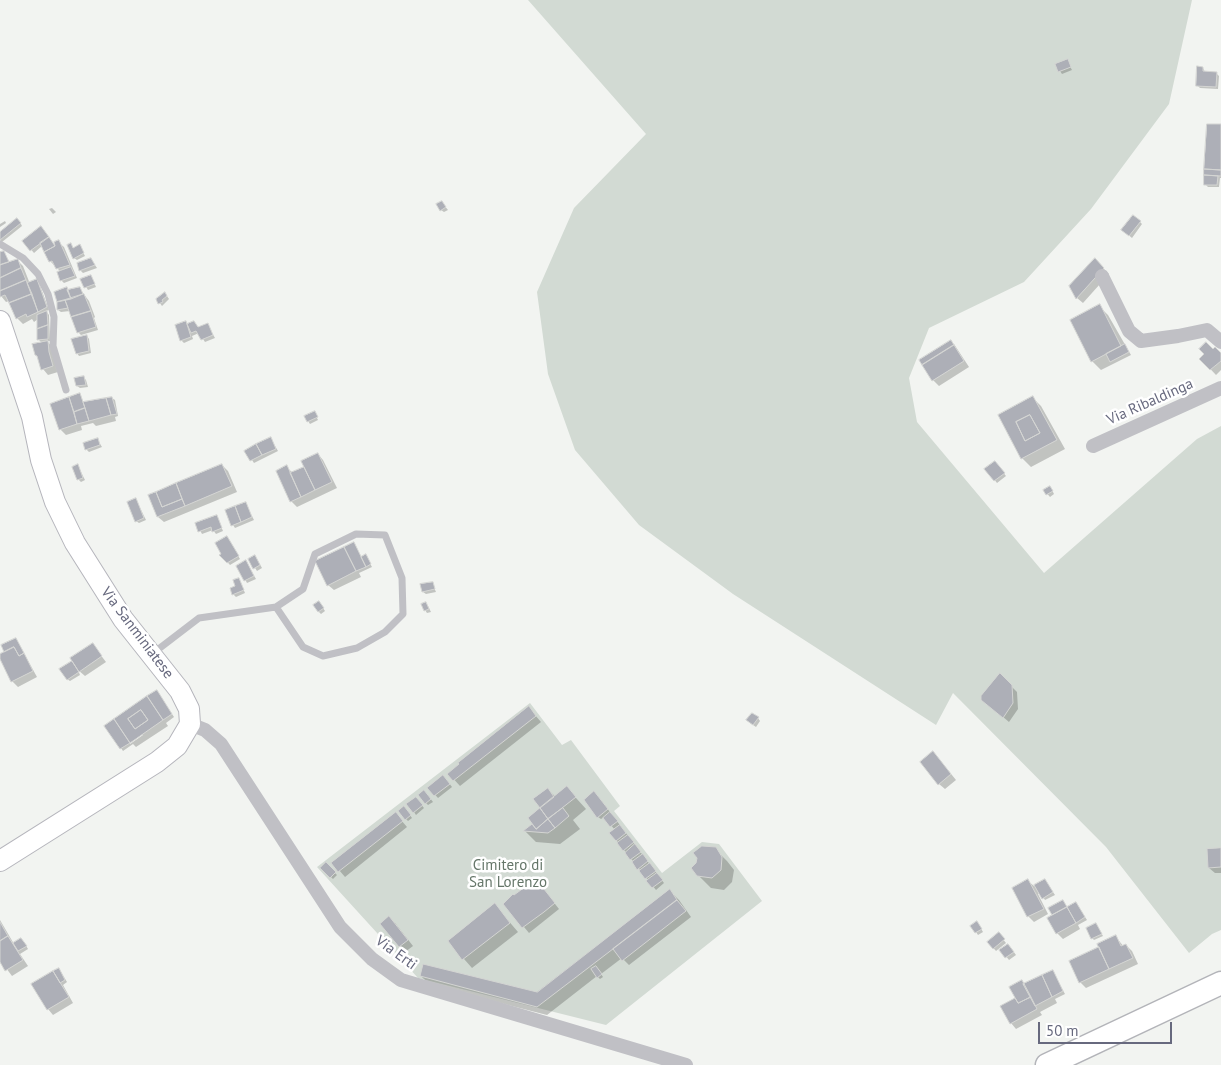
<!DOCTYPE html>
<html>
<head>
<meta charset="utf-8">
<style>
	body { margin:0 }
	#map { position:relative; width:1221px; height:1065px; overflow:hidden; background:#f2f4f1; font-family:"PT Sans",sans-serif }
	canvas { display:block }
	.scale { position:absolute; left:1038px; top:1022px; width:134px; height:22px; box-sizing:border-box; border:2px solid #67697e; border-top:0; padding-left:6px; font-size:15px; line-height:18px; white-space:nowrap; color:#67697e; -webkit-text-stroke:4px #fff; paint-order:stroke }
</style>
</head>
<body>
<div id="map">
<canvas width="1221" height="1065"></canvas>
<div class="scale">50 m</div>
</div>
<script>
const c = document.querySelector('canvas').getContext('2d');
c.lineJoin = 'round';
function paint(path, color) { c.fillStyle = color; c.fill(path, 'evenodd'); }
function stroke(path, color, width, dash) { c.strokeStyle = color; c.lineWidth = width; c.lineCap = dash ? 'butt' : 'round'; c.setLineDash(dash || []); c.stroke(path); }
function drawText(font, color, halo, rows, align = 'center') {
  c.font = font + ' "PT Sans",sans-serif'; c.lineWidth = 5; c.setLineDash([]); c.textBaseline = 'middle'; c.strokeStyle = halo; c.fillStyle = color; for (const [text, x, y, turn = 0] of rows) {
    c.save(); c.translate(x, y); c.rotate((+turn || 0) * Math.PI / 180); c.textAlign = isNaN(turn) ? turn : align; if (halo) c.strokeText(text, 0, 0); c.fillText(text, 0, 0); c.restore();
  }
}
paint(new Path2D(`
	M528,0h664l-23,104 -78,105 -67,73 -95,46 -20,50 8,44 127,151 153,-134 24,-13v504l-9,4 -23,19 -83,-106 -153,-154 -17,32 -203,-131 -94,-69 -64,-75 -27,-76 -11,-82 37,-84 72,-74z
	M530,703l32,42 9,-5 49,66 -6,5 48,62 40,-31 17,2 43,57 -156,124 -188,-47 -101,-111z`), '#d2dad3');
paint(new Path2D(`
	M1067,61l5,9 -10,4 -2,-3z
	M1203,68l2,4 11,1 3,3 -1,13 -18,-1 -3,-3z
	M1208,125l13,1v52h-1l-1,9h-11l-3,-3z
	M444,205l4,5 -4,2 -3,-2z
	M52,208l4,4 -3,2 -4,-5z
	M5,221l1,2 -6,4v-3z
	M20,222l2,4 -20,16 -2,-2v-6z
	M1140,222l2,2 -10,14 -7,-6z
	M41,228l16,21 1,-7 6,5 13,31 -13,5 -3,-3v-8l-11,-11 -8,-15 -8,7 -10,-12z
	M70,244l4,5 6,-3 5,10 -8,4 -3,-2z
	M4,252l6,11 7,-3 6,6 7,18 6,-3 3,2 10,27 -3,1 3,4 1,26h-3l6,7 5,24 -10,3 -5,-6 -4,-11 3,-15 -3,-3 -1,-21 -4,3 -2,-3 -9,5 -6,-6 -8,-17 -3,1 -5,-6 -1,-42z
	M91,259l6,9 -14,5 -3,-3z
	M1095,260l14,14 -26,29 -6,-5 -6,-12z
	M91,276l5,11 -8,3 -6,-10z
	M80,289l9,12 6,16 -1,1 4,12 -17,5 -3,-3 -8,-21 -9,1 -3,-2z
	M167,296l2,3 -7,7 -5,-7z
	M1099,306l9,9 23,40 -30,15 -9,-9z
	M186,323l12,5 9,-4 8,14 -10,4 -6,-9 -7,3 1,3 -9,4 -3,-3z
	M87,336l2,3 2,14 -12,3 -2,-3z
	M954,344l15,23 -30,19 -6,-6 -12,-19z
	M1213,351l8,4v15l-5,5 -15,-16z
	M84,378l2,2 2,7 -8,1 -3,-2z
	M79,395l5,8 28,-5 3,2 3,16 -3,1 1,4 -20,5 -3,-3 -12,3 1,4 -16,5 -6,-6 -8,-24z
	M1032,397l9,9 24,43 -34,18 -9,-9 -23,-43z
	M315,414l3,6 -8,4 -2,-3z
	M97,439l5,8 -13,5 -3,-3z
	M271,439l7,12 -24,12 -8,-12z
	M318,454l5,6 14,28 -40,19 -6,-6 -5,-34 6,5 14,-4z
	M222,465l6,6 9,21 -73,30 -6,-5 -9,-21z
	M997,465l9,11 -9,7 -11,-14z
	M78,466l7,14 -4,2 -3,-3z
	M1052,490l2,4 -4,3 -5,-6z
	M136,500l10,20 -7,3 -3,-2z
	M245,503l9,17 -19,8 -2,-3z
	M217,517l6,14 -7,3 -3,-4 -11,4 -5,-10z
	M227,537l13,22 -10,6 -9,-10z
	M354,544l8,14 4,-2 6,11 -13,6 2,4 -27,13 -6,-5z
	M257,559l5,9 -5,3 -7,-11z
	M246,562l10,17 -9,4 -9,-17z
	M239,579l6,14 -9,4 -3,-3z
	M432,583l4,9 -10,2 -3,-2z
	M426,604l2,2 3,6 -4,1 -2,-3z
	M321,605l4,6 -4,3 -3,-3z
	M16,639l21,38 -19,10 -6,-6 -12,-24 6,-5 -1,-1z
	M93,645l13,17 -21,14 -7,-6 2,5 -10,6 -3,-2z
	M1000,675l17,17 1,17 -9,13 -20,-17z
	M159,694l15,23 -8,6 2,3 -32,21 -3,-3 -10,7 -17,-25zM141,733l2,2 -13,9v-3z
	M529,708l12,14 -81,64 -11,-12z
	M758,718l2,3 -4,6 -6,-4z
	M939,759l17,21 -11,9 -6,-5z
	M446,779l6,8 -14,11 -9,-10z
	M567,788l19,21 -13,11 7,9 -20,15 -24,-2 -11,-11 9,-7 14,-34 8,7z
	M427,794l6,8 -5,3 -2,-2z
	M597,795l67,88 -8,7 -40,-50 -1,-10 -11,-13 -3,2 -3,-2z
	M418,801l6,7 -8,7 -2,-3z
	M406,810l6,8 -4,3 -2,-2z
	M401,820l6,7 -62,50 -12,-14z
	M715,849l12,12 7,9 -2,12 -8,8 -13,-2 -13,-13z
	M1221,849v24h-6l-6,-5z
	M326,864l11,11 -4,4 -11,-11z
	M1045,880l10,15 -10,5 -5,-8 -2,2 10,20 -14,8 -6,-6v-35l6,5z
	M541,886l18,23 -30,24 -24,-29z
	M670,891l9,9 12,17 -62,48 -7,-7 -21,16 2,3 -3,2 -3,-3 -50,39 -117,-30 -9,-9 117,18z
	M1076,903l11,17 -9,5 2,4 -17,10 -6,-6 -4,-19 12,-10 2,4z
	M495,905l23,27 -46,36 -23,-26z
	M0,920l14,24 10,-2 4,7 -8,5 8,12 -16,10 -12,-16z
	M395,923l18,23 -8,6 -24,-28z
	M1096,924l7,12 -9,4 -2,-2z
	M979,925l4,7 -5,3 -2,-3z
	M999,934l7,9 -10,8 -8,-9z
	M1116,937l8,10 2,-2 6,6 6,13 -52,24 -6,-6z
	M1011,948l5,7 -7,5 -8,-10z
	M61,972l6,10 -4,3 10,18 -20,12 -5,-6z
	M1053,972l12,22 -10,5 2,4 -17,9 2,3 -26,14 -5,-6 -9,-17 14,-8 8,-13z`), '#0003');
const building = new Path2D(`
	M1068,59l3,8 -13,5 -3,-8z
	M1197,66l6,1v4l14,1 -1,15 -20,-1z
	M1207,124h14v46l-17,-1z
	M1204,169l17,1v6l-17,-1z
	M1204,175l14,1 -1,9h-13z
	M442,201l4,6 -6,4 -4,-7z
	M1133,215l8,6 -12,15 -8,-6z
	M17,218l4,5 -21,17v-8z
	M41,226l8,11 -19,14 -8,-10z
	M49,237l6,9 -11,6 -4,-9z
	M59,240l11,25 -14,4 -4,-8 -3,1 -5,-10 11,-6 -1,-4z
	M71,243l2,5 7,-4 4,9 -11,6 -6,-14z
	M4,251l5,11 -9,3v-13z
	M91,258l4,7 -16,6 -2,-8z
	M1095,258l9,10 -28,31 -7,-13z
	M18,259l3,9 -21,10v-13z
	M71,267l4,9 -15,5 -3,-9z
	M21,268l5,12 -26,11v-13z
	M91,275l4,9 -11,4 -4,-9z
	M37,279l10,28 -9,5 -11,-29z
	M26,280l6,14 -23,9 -4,-8 -5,2v-6z
	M67,287l4,12 -14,3 -3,-10z
	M80,287l3,7 -12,5 -4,-9z
	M165,292l2,4 -5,4 1,2 -5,2 -2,-5z
	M32,294l6,18 -11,5 -1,-3 -10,5 -7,-16z
	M84,294l7,17 -20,6 -6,-17z
	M65,300l3,8 -11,2v-8z
	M1100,304l21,42 -30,16 -21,-42z
	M47,311l1,14 -11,4v-14z
	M91,311l5,16 -19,6 -6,-16z
	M186,321l5,16 -11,4 -5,-16z
	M194,321l4,6 10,-4 5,12 -12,5 -5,-9 -5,2 -4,-9z
	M48,325v14l-11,1v-11z
	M87,335l2,16 -13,3 -5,-15z
	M951,340l3,5 -32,20 -3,-5z
	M48,341l1,11 4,14 -12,4 -4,-14 -2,-1 -3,-11z
	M1206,342l7,7 2,-2 6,6v8l-11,9 -11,-11 5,-5 -5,-5z
	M1125,344l4,8 -19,10 -4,-8z
	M954,345l10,16 -32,20 -10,-16z
	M84,376l2,9 -10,1 -2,-8z
	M80,393l5,15 -11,4 -5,-15z
	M1033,396l24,44 -36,19 -23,-44zM1030,415l10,18 -15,8 -9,-19z
	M69,397l8,27 -18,6 -9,-26z
	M112,397l5,17 -6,1 -5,-17z
	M106,398l5,17 -22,6 -6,-19z
	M85,408l4,13 -12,3 -3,-12z
	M315,411l3,6 -11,5 -3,-6z
	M1030,415l10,18 -15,8 -9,-19z
	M271,437l5,12 -14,6 -6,-11z
	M98,438l2,7 -15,5 -2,-7z
	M256,444l6,11 -12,6 -6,-10z
	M318,453l14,29 -17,8 -14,-29z
	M995,461l10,12 -11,8 -10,-12z
	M78,464l5,14 -6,2 -5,-13z
	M222,464l10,22 -47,20 -9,-23z
	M287,465l14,32 -11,5 -14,-31z
	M304,467l11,23 -14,7 -11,-24z
	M176,483l6,16 -20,8 -6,-15z
	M1050,486l3,5 -7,4 -3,-5z
	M156,492l6,15 20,-8 3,7 -28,11 -9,-22z
	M136,498l8,20 -9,4 -8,-20z
	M246,502l6,15 -11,5 -6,-16z
	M235,506l6,16 -10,4 -6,-16z
	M217,515l5,13 -10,4 -1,-5 -13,5 -3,-9z
	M227,536l12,20 -12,7 -8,-8 2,-1 -6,-11z
	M354,542l12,25 -10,4 -12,-24z
	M344,547l12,24 -29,15 -12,-25z
	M366,554l5,10 -5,3 -5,-10z
	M255,555l5,10 -7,4 -5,-10z
	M246,560l8,16 -10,5 -8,-15z
	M239,578l5,12 -12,5 -2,-7 5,-2 -2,-6z
	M433,582l2,7 -13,3 -2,-8z
	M319,601l5,7 -6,4 -5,-7z
	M426,602l3,7 -5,2 -3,-7z
	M16,638l8,15 -5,3 -5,-9 -10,5 -3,-7z
	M93,643l9,13 -23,16 -9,-14z
	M14,647l5,9 5,-3 9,18 -22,11 -11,-23v-5z
	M72,661l7,11 -12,8 -8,-11z
	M1000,673l12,12 1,18 -10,15 -22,-18v-4z
	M157,690l15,24 -9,6 -16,-24z
	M147,696l16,24 -33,23 -16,-24zM141,710l7,10 -13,9 -7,-10z
	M529,706l7,10 -83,65 -6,-7 12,-10 -1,-1z
	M141,710l7,10 -13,9 -7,-10z
	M752,713l7,4 -6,8 -7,-5z
	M114,719l16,24 -10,6 -16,-23z
	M933,751l18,23 -13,11 -18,-23z
	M443,775l7,9 -16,12 -7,-8z
	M567,786l9,11 -28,22 -8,-11z
	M548,788l6,9 -14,11 -7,-9z
	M424,790l7,9 -6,5 -7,-9z
	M594,791l14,18 -11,9 -13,-18z
	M416,797l7,8 -10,8 -7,-9z
	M404,806l7,9 -6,5 -7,-9z
	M540,808l8,11 -12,10 -8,-11z
	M563,808l6,8 -14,12 -7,-9z
	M396,812l7,9 -65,51 -7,-9z
	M610,812l8,9 -8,6 -7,-9z
	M548,819l7,9 -7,5 -25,-2 9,-7 4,5z
	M620,825l6,8 -10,8 -7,-8z
	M628,835l6,7 -11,9 -6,-8z
	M635,844l6,8 -11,8 -5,-7z
	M702,846l14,1 6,10 -1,13 -9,8 -15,-2 -6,-8 5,-5 1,-5 -4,-5z
	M1221,848v19l-13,1 -1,-19z
	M643,854l5,7 -11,9 -5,-8z
	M326,862l10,10 -6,6 -10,-10z
	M650,863l6,8 -11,8 -6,-8z
	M657,873l6,7 -11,8 -6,-7z
	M536,879l19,24 -11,9 -22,16 -19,-24 10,-10 1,1 11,-8 -1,-1z
	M1028,879l16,30 -17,8 -15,-29z
	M1045,879l8,13 -11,7 -8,-14z
	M670,889l7,11 -140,107 -117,-31 3,-12 114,28z
	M677,900l9,11 -64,50 -9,-12z
	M1063,900l4,7 -15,8 -4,-7z
	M1076,902l9,15 -9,6 -9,-16z
	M495,903l15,20 -48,37 -14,-19z
	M1067,907l9,16 -20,11 -9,-16z
	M389,916l19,24 -9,7 -19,-23z
	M977,921l5,8 -7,4 -5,-7z
	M0,922l8,14 -8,5z
	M1096,923l6,11 -11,5 -5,-11z
	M999,932l6,7 -12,10 -6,-7z
	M1116,935l5,11 5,-2 7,14 -24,11 -12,-25z
	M8,936l15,24 -18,11 -5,-9v-21z
	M21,938l6,8 -9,5 -5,-8z
	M1008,944l6,8 -9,6 -6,-8z
	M1099,947l10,22 -30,14 -10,-22z
	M596,966l6,8 -5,4 -6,-9z
	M59,968l6,12 -5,3 -7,-12z
	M1053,970l10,21 -11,6 -10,-22z
	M53,971l16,26 -22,13 -16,-26z
	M1042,975l10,22 -17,9 -12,-22z
	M1022,980l9,17 -13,6 -9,-16z
	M1031,997l6,12 -27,15 -10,-18 15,-8 3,5z`);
paint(building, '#adafb7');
stroke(building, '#d4d5d3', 1);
const secondary = new Path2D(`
	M0,321l32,96 9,43 14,42 20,41 48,76 57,72 9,18 1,15 -13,22 -20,16 -157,99`);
const primary = new Path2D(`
	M1047,1065l174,-82`);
stroke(secondary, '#b5b5bc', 22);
stroke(primary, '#b3b4b9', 25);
stroke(new Path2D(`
	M0,244l23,14 15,16 10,20 6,23 -1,29 13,44
	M152,654l47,-36 77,-11 27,-18 12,-35 41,-20 29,1 17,43 1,36 -18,18 -28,16 -34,8 -20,-9 -27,-40`), '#c0c0c5', 7);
stroke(new Path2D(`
	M1102,276l27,55 12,10 37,-5 29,-6 14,12
	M1093,446l128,-58
	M190,724l15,6 16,14 119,183 32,32 29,21 285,85`), '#c0c0c5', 14);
stroke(secondary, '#fff', 20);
stroke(primary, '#fff', 22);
drawText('15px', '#67697e', '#fff', [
	["Via Ribaldinga",1150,402,-24],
	["Via Sanminiatese",137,633,53],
	["Via Erti",396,953,36]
]);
drawText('15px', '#657669', '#fff', [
	["Cimitero di",508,866],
	["San Lorenzo",508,883]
]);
</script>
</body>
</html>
